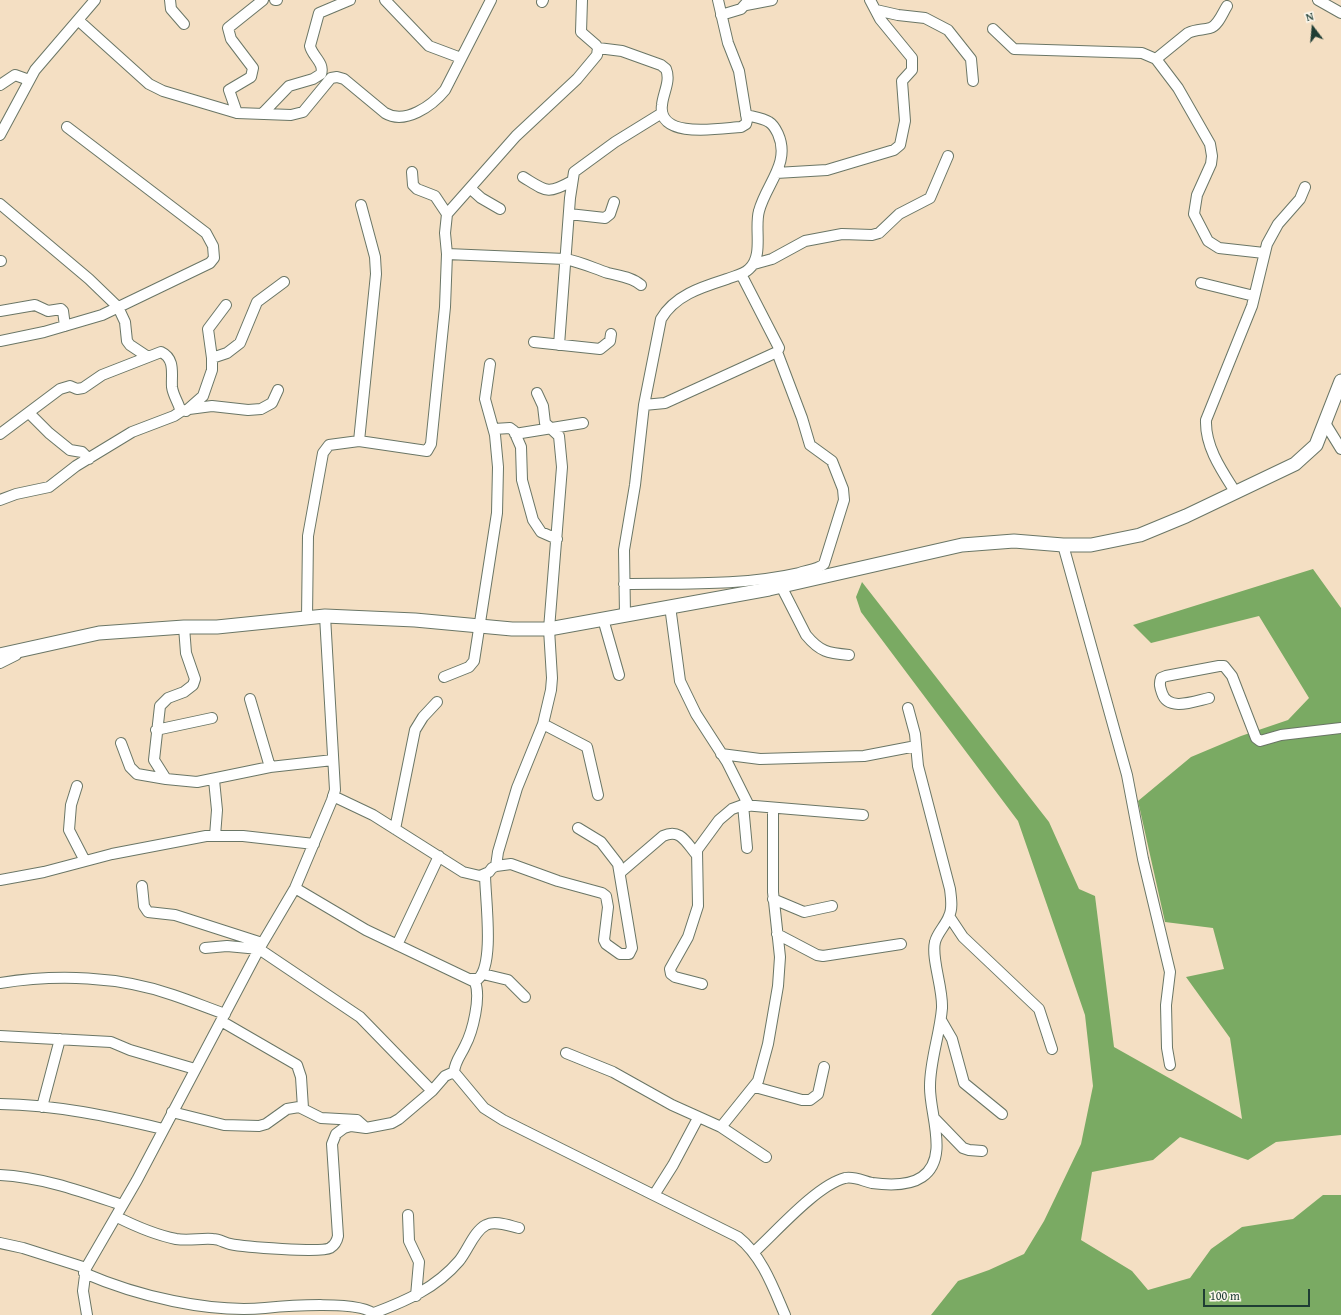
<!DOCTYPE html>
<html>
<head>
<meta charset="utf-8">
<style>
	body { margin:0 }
	#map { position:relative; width:1341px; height:1315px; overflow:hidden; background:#f4dfc3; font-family:"Gentium Book Plus",serif }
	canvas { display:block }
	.north { position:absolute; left:1293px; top:8px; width:40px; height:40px; -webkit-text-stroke:3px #fbf7ec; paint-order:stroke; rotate:344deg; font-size:11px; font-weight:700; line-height:16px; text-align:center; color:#1f3d34 }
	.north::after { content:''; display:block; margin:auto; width:14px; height:18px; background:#1f3d34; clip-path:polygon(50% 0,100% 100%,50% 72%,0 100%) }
	.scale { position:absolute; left:1203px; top:1289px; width:107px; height:18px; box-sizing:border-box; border:2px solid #1f3d34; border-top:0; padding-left:5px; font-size:12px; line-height:14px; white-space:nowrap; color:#1f3d34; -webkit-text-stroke:3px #fbf7ec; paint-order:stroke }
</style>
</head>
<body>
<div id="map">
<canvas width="1341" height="1315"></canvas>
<div class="north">N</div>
<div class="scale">100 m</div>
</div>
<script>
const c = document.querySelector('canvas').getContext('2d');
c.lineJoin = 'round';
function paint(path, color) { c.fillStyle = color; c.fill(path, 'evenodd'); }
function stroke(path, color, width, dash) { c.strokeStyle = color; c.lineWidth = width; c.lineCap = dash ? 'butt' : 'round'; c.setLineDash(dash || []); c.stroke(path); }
paint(new Path2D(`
	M1313,569l28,39v527l-65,7 -28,18 -68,-23 -27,23 -61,12 -11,68 51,31 16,19 42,-12 21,-29 31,-22 51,-8 30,-24h18v120h-410l27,-34 31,-11 35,-16 20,-33 37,-77 12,-58 -8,-71 -67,-194 -157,-209 -5,-15 6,-15 187,240 30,67 16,7 19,151 128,72 -12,-81 -44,-61 38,-8 -11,-41 -48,-6 -27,-121 53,-44 50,-21 47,-16 21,-22 -50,-82 -108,27 -18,-18z`), '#7aaa63');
const minor = new Path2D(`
	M170,0l1,9 13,15
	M275,0h2
	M385,0l44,46 32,12
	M1318,0l23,13
	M542,2l1,-2
	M746,5l26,-5
	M876,10l22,5 27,3 23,12 23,29 2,22
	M721,15l20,-6 8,-9
	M78,20l71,64 14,7 74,22 54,2 12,-3 28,-34 6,-1 7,2 41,34c20,12 47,-7 60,-23l46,-90
	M993,29l21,20 128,4 14,6 22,29 32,56 2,12 -1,8 -14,31 -3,19 14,27 11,7 45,5
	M598,48l24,3 39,14 5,4c5,12 -3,24 -4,36 -5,35 60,23 79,22l5,-3 1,-4 -8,-49 -11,-28 -10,-43
	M1156,59l32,-26c8,-4 15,-3 22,-5 8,-2 13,-16 17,-22
	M0,85l15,-10 14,5
	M237,113l-8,-23 22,-13 2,-9 -22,-29 -3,-11 35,-28
	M262,114l27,-28 24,-7 8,-5c4,-11 -9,-18 -11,-28l9,-33 31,-13
	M0,135l35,-65 60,-70
	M776,173l51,-3 67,-20 6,-5 5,-24 -3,-40 10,-11v-12l-32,-39 -10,-19
	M523,177c23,14 24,18 49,4
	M471,189l10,9 19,11
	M0,204l89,75 29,28 7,15 2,19 3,4 18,12
	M361,205l14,52 1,17 -17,167 68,10 4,-7 14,-137 2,-53 -2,-21 2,-19 -12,-18 -18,-7 -4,-4 -1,-13
	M447,214l69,-78 61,-57 20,-24 1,-7 -2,-3 -15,-13 1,-32
	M569,214l36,4 5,-4 4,-12
	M447,254l118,5c16,3 28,9 43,14 11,3 24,4 33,12
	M0,261h1
	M754,264l18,-5 33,-18 37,-7 30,1 7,-2 20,-19 31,-16 18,-42
	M1201,283l53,13
	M0,311l35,-6 13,6 13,-2 2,2 2,15
	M0,341l44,-9 58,-17 108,-52 4,-5 -1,-12 -7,-13 -139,-106
	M534,342l66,7 10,-8 1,-7
	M559,345l11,-147 4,-26 41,-30 47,-29
	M212,358l15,-5 13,-10 17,-41 27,-20
	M644,405l21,-2 112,-51 2,-4 -2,-4 -36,-70
	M189,409l23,-3 36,4 13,-1 11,-6 6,-13
	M29,413l20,20 21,17 12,2 7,7
	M1325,423l16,26
	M494,429l16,-1 4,3 7,16 1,33 11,40 8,12 16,7
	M0,434l60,-45 10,-3 7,3 6,-1 19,-13 59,-23c15,7 10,23 11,35 1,8 6,15 8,22l6,2 17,-15 9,-26v-12l-4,-29 18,-24
	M515,434l68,-11
	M1236,493c-14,-22 -31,-46 -30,-73l46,-114 15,-62 11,-20 22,-25 5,-12
	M0,500l16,-6 33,-7 27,-21 56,-34 42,-16 9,-6
	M1063,545l64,230 16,84 27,113 -4,33 1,43 3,17
	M624,584c58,-1 118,2 175,-11 8,-3 18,-3 25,-9l20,-64 -1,-11 -11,-28 -22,-16 -8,-27 -25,-66
	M781,586l25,49c14,17 22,18 43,20
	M670,606l10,75 16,33 31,48 22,44
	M625,615l-1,-65 11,-65 9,-80 17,-86c14,-24 41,-32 66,-40 7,-3 16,-4 22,-10 15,-13 5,-41 10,-58 7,-27 32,-48 19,-77 -2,-4 -4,-9 -9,-12 -6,-4 -15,-5 -23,-7
	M307,618l1,-82 15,-83 6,-8 30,-4
	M603,619l16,56
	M0,663l16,-8
	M444,677l25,-10 5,-6 23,-148 1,-46 -3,-32 -10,-36 5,-35
	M1209,698c-14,3 -41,14 -47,-5 -2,-6 -3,-9 -1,-15l5,-2 53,-10h5l8,10 24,62 4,3 21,-6 60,-7
	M250,699l20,68
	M543,724l44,23 11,48
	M156,730l56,-12
	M121,743l9,24 7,7 29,5 31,3 73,-15 63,-7
	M721,754l39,5 104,-3 52,-10
	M166,779l-12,-19 6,-54 8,-8 16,-6 9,-7 2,-6 -9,-26 -2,-26
	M214,780l3,30 -2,26
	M77,786l-6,19 -2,25 16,31
	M333,796l40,19 90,57 17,4 9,-4 3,-4 4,-2 15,-2 47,17 44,12 4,3 2,11 -4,33 2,4 14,10h9l3,-6 -14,-84 -17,-22 -23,-14
	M743,805l4,43
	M395,829l20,-99 8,-13 14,-15
	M496,866l2,-14 19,-64 26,-64 8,-34 1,-12 -3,-49 13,-162 -3,-31 -14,-13 -2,-17 -6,-13
	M621,872l42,-36c17,-8 23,6 33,18
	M0,880l44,-8 68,-18 94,-18h37l71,8
	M142,886l2,20 4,6 27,3 87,28
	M295,888l71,42 109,52c6,15 -2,49 -10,64 -4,9 -10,15 -11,26
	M773,899l31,13 28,-6
	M949,916l14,21 76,72 13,40
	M777,934l40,21 6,1 78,-12
	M397,945l42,-89
	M205,948l22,-2 32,3 101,68 72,74
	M483,974l25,6 17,17
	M471,979h7c17,-15 7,-82 7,-105
	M0,983c57,-9 119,-7 173,12 18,6 35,13 52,19
	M702,984l-27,-7 -4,-3 -1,-5 18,-32 10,-31 -1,-56 22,-30 13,-11 11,-4 120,10
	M941,1020l11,19 12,44 38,31
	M221,1021l76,44 4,12 2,31
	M0,1036l111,6 19,8 65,19
	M566,1053l47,19 59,33 49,22 45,30
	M755,1087l47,13h8l8,-6 6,-27
	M0,1104c56,1 109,12 163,25
	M42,1107l18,-68
	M172,1112l52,13 35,1 7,-2 21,-15 12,-2 22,11 36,2 9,8
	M934,1118l29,30 6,2 13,1
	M721,1127l37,-46 10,-37 10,-58 2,-29 -7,-65v-84
	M0,1175c42,2 83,17 122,30
	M654,1195l19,-30 25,-47
	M408,1215l1,26 10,21 -3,34
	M117,1217c18,9 39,18 59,22 13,2 25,-1 37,0 6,0 12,4 17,5 14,3 91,9 100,4 5,-3 7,-7 8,-12l-6,-92 4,-10 8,-6 7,-2 15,2 26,-5 7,-4 33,-28 13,-15 9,-4 30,36 19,12 235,117c24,19 35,50 47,78
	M0,1243l23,5 63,20
	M754,1252c22,-20 63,-67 91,-74 9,-2 18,3 27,5 15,2 37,3 50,-6 28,-19 7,-64 8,-91 0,-26 10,-52 12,-78 1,-20 -11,-50 -7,-66 2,-9 11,-17 14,-26 4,-8 2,-18 1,-27l-32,-123 -3,-32 -7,-26
	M84,1273c53,23 124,40 181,35 20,-2 98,-8 110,7
	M374,1313c32,-12 62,-25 85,-52 9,-11 15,-30 27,-36 9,-5 24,1 33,3
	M87,1315l-4,-24 3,-23 51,-88 122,-231 36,-61 37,-88 3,-10 -10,-174`);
const major = new Path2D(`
	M0,655l99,-22 85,-6h33l108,-11 90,4 97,9h37l220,-40 193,-44 52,-4 49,4h28l49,-10 46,-19 109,-52 21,-19 25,-64`);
stroke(minor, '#6a7666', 12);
stroke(major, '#6a7666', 15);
stroke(minor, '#fff', 10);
stroke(major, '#fff', 13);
</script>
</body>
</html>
